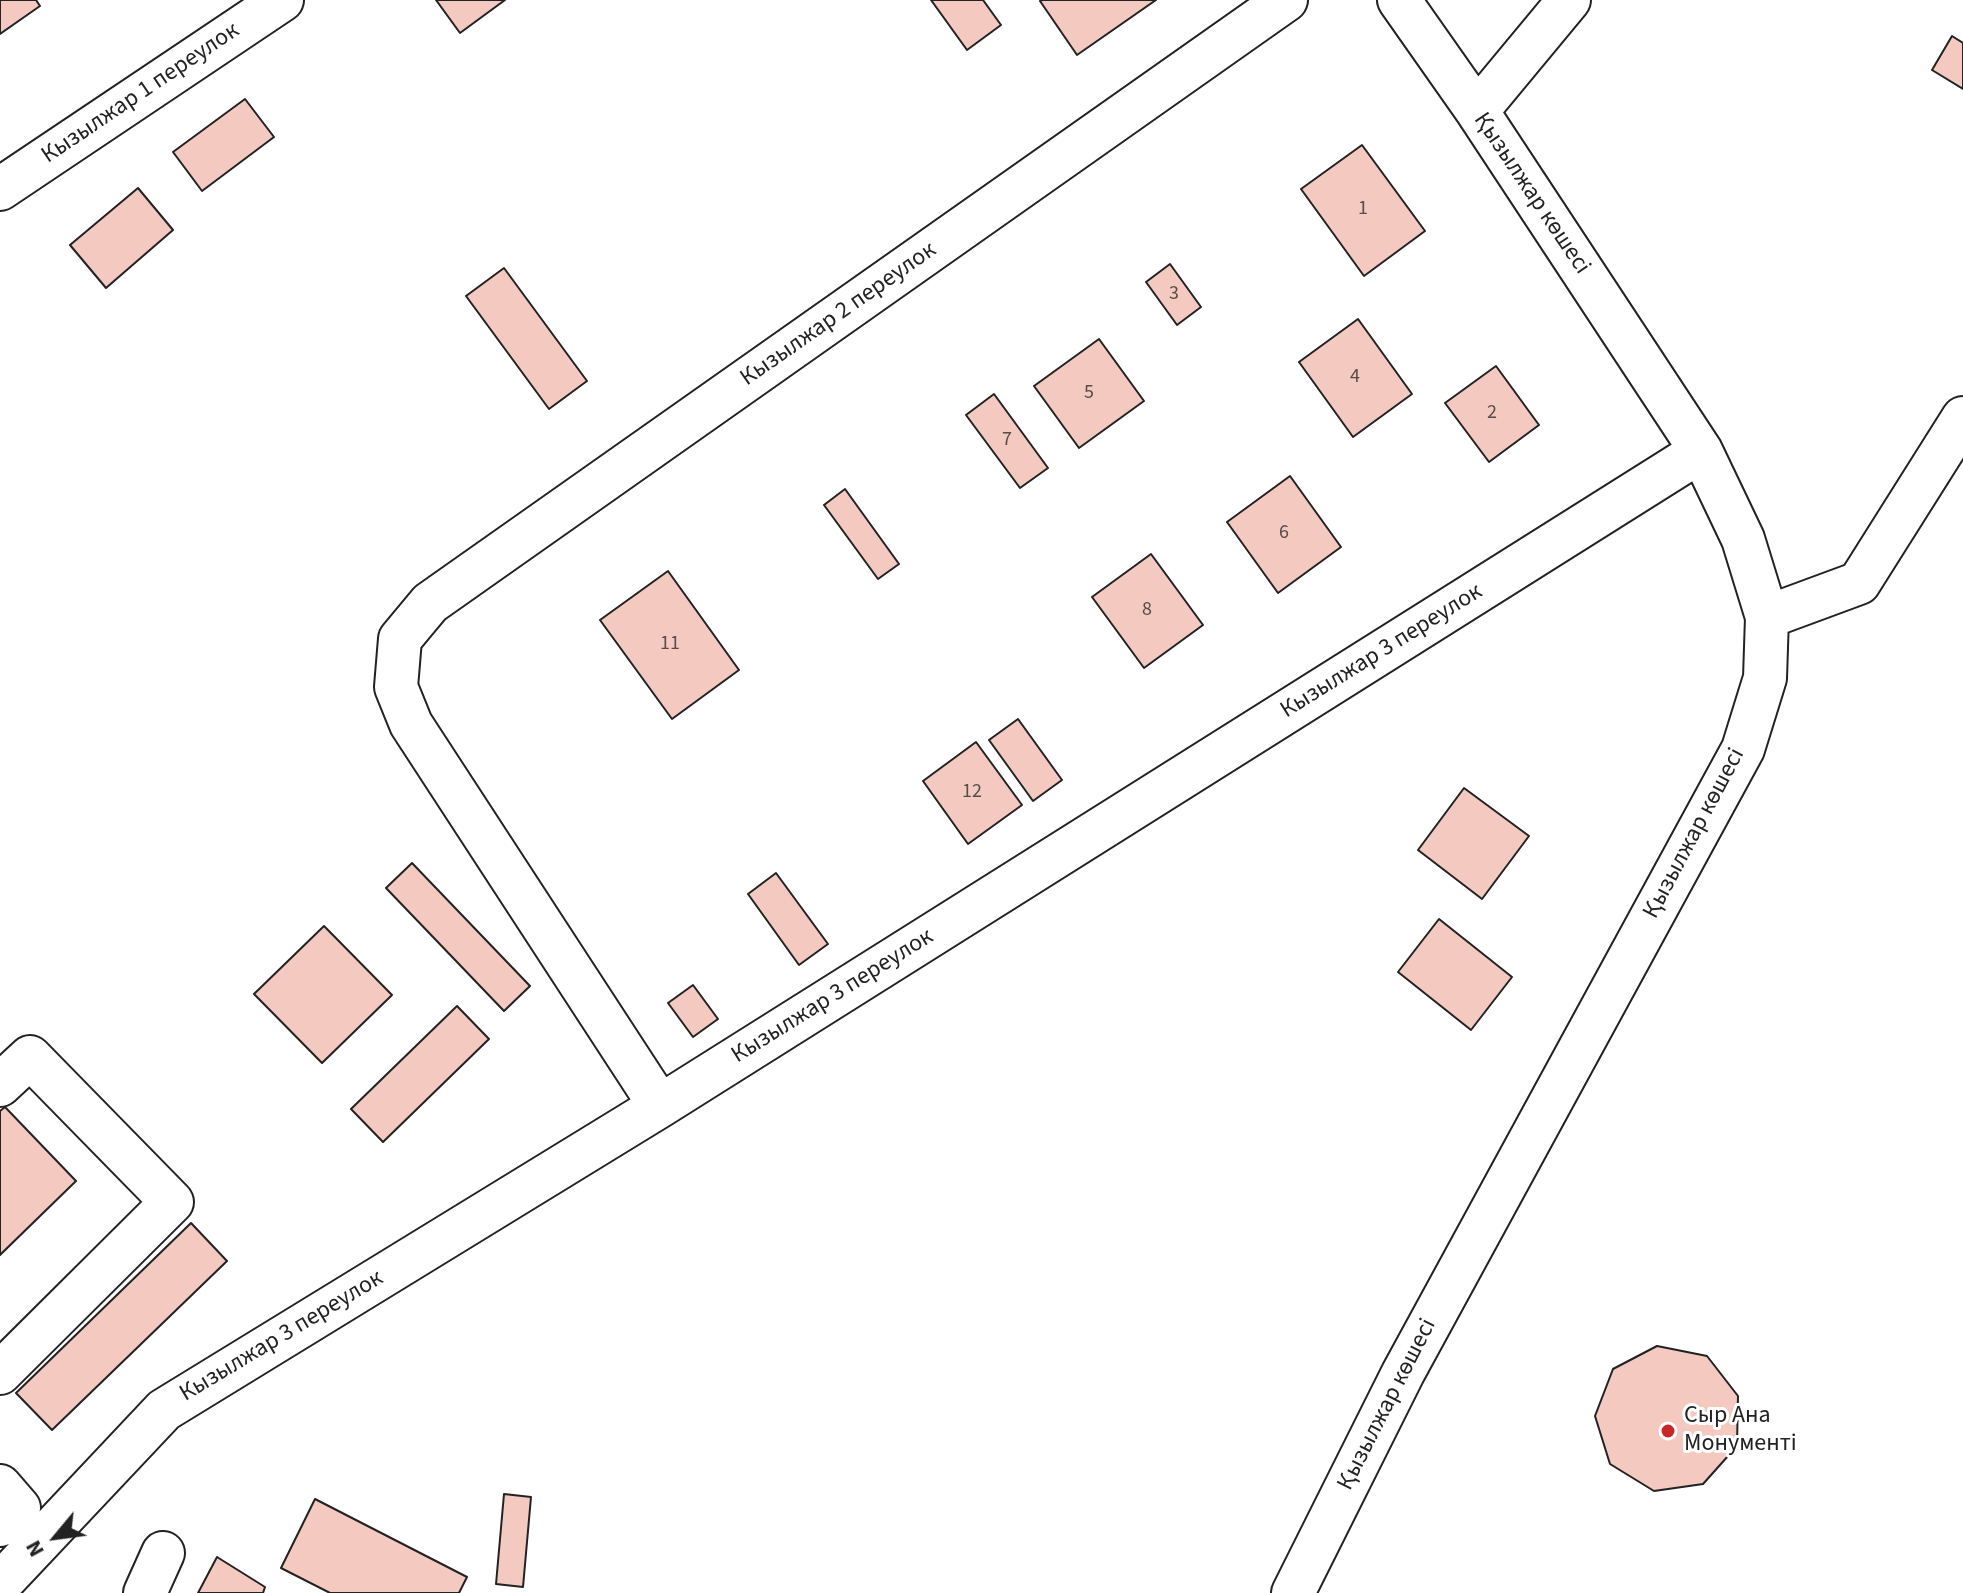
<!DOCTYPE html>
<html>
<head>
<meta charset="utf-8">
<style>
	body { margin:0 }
	#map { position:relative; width:1963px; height:1593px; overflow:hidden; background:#fff; font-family:"Source Sans 3",sans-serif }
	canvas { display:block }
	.north { position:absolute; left:16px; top:1497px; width:80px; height:80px; -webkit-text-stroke:6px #fff; paint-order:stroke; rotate:241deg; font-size:22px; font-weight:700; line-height:32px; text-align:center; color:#222 }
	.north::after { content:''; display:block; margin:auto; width:28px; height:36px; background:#222; clip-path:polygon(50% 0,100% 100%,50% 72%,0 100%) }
</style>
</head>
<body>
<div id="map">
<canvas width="1963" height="1593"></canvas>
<div class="north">N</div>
</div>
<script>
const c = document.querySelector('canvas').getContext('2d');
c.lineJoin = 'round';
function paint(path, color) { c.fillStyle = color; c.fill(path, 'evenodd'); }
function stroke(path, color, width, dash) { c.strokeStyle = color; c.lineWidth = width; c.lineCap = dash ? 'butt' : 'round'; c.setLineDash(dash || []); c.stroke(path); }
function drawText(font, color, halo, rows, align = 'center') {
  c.font = font + ' "Source Sans 3",sans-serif'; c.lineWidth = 6; c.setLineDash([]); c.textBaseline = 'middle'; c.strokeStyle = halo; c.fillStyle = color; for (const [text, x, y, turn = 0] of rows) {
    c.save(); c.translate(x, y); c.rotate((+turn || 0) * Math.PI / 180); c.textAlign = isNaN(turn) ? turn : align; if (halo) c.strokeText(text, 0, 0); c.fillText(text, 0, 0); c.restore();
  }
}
const building = new Path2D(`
	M0,0h36l4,6 -40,28z
	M436,0h69l-45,33z
	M931,0h52l18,25 -34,25z
	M1042,0h114l-79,55 -37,-54z
	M1952,36l11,7v46l-31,-19z
	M245,99l29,38 -72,54 -29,-39z
	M1362,145l63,86 -61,45 -63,-87z
	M138,188l35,42 -67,58 -36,-43z
	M1170,264l31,43 -24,18 -31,-43z
	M504,268l83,113 -38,28 -83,-113z
	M1358,319l54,75 -59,43 -54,-75z
	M1099,339l45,62 -65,47 -45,-62z
	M1496,366l43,59 -50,37 -44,-59z
	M994,394l54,74 -28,20 -54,-73z
	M1290,476l51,71 -63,46 -51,-71z
	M845,489l54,75 -21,15 -54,-74z
	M1151,554l52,71 -59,43 -52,-71z
	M668,571l71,99 -67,49 -72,-99z
	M1018,719l44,61 -29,21 -44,-61z
	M976,742l46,63 -54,39 -45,-63z
	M1464,788l65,48 -47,63 -64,-49z
	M412,863l118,123 -26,25 -118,-123z
	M776,873l52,71 -29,21 -51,-71z
	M1439,919l73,58 -41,53 -73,-58z
	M324,926l68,69 -70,68 -68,-69z
	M693,985l25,34 -25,18 -25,-34z
	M457,1006l32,33 -106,103 -32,-33z
	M5,1107l71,74 -76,74v-144z
	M191,1223l36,38 -175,169 -36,-37z
	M1657,1346l50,10 31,40 -1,50 -34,38 -49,7 -44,-27 -15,-48 18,-47z
	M504,1494l27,3 -8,90 -27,-3z
	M315,1499l152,78 -8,16h-129l-49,-25z
	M217,1557l48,30 -2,6h-65z`);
paint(building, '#f3c9c0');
stroke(building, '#222', 2);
const minor = new Path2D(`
	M1477,111l92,-111
	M0,189l282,-189
	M1767,617l92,-34 104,-165
	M0,1085l30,-28 142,145 -172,171
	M660,1106l-249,-382 -15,-37 4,-48 30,-36 856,-603
	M0,1486l19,22 -19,17
	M0,1584l164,-174 496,-304 1041,-655
	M145,1593l18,-40
	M1293,1593l110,-220 340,-624 22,-71 2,-61 -24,-78 -42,-88 -224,-340 -78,-111`);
stroke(minor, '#222', 46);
stroke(minor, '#fff', 42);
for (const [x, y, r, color] of [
	[1668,1431,8,"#c62828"]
]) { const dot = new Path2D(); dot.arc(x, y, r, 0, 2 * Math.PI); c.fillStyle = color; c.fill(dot); stroke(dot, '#fff', 3); }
drawText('20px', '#564c4a', null, [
	["1",1363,210],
	["3",1174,295],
	["4",1355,378],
	["5",1089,394],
	["2",1492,414],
	["7",1007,441],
	["6",1284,534],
	["8",1147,611],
	["11",670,645],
	["12",972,793]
]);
drawText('24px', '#222', '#fff', [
	["Кызылжар 1 переулок",141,94,-34],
	["Қызылжар көшесі",1531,194,56],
	["Кызылжар 2 переулок",839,315,-35],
	["Кызылжар 3 переулок",1382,652,-32],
	["Қызылжар көшесі",1695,834,-62],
	["Кызылжар 3 переулок",833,997,-32],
	["Кызылжар 3 переулок",282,1337,-31],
	["Қызылжар көшесі",1388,1405,-63]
]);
drawText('24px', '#222', '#fff', [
	["Сыр Ана",1684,1417],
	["Монументі",1684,1445]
], 'left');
</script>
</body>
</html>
